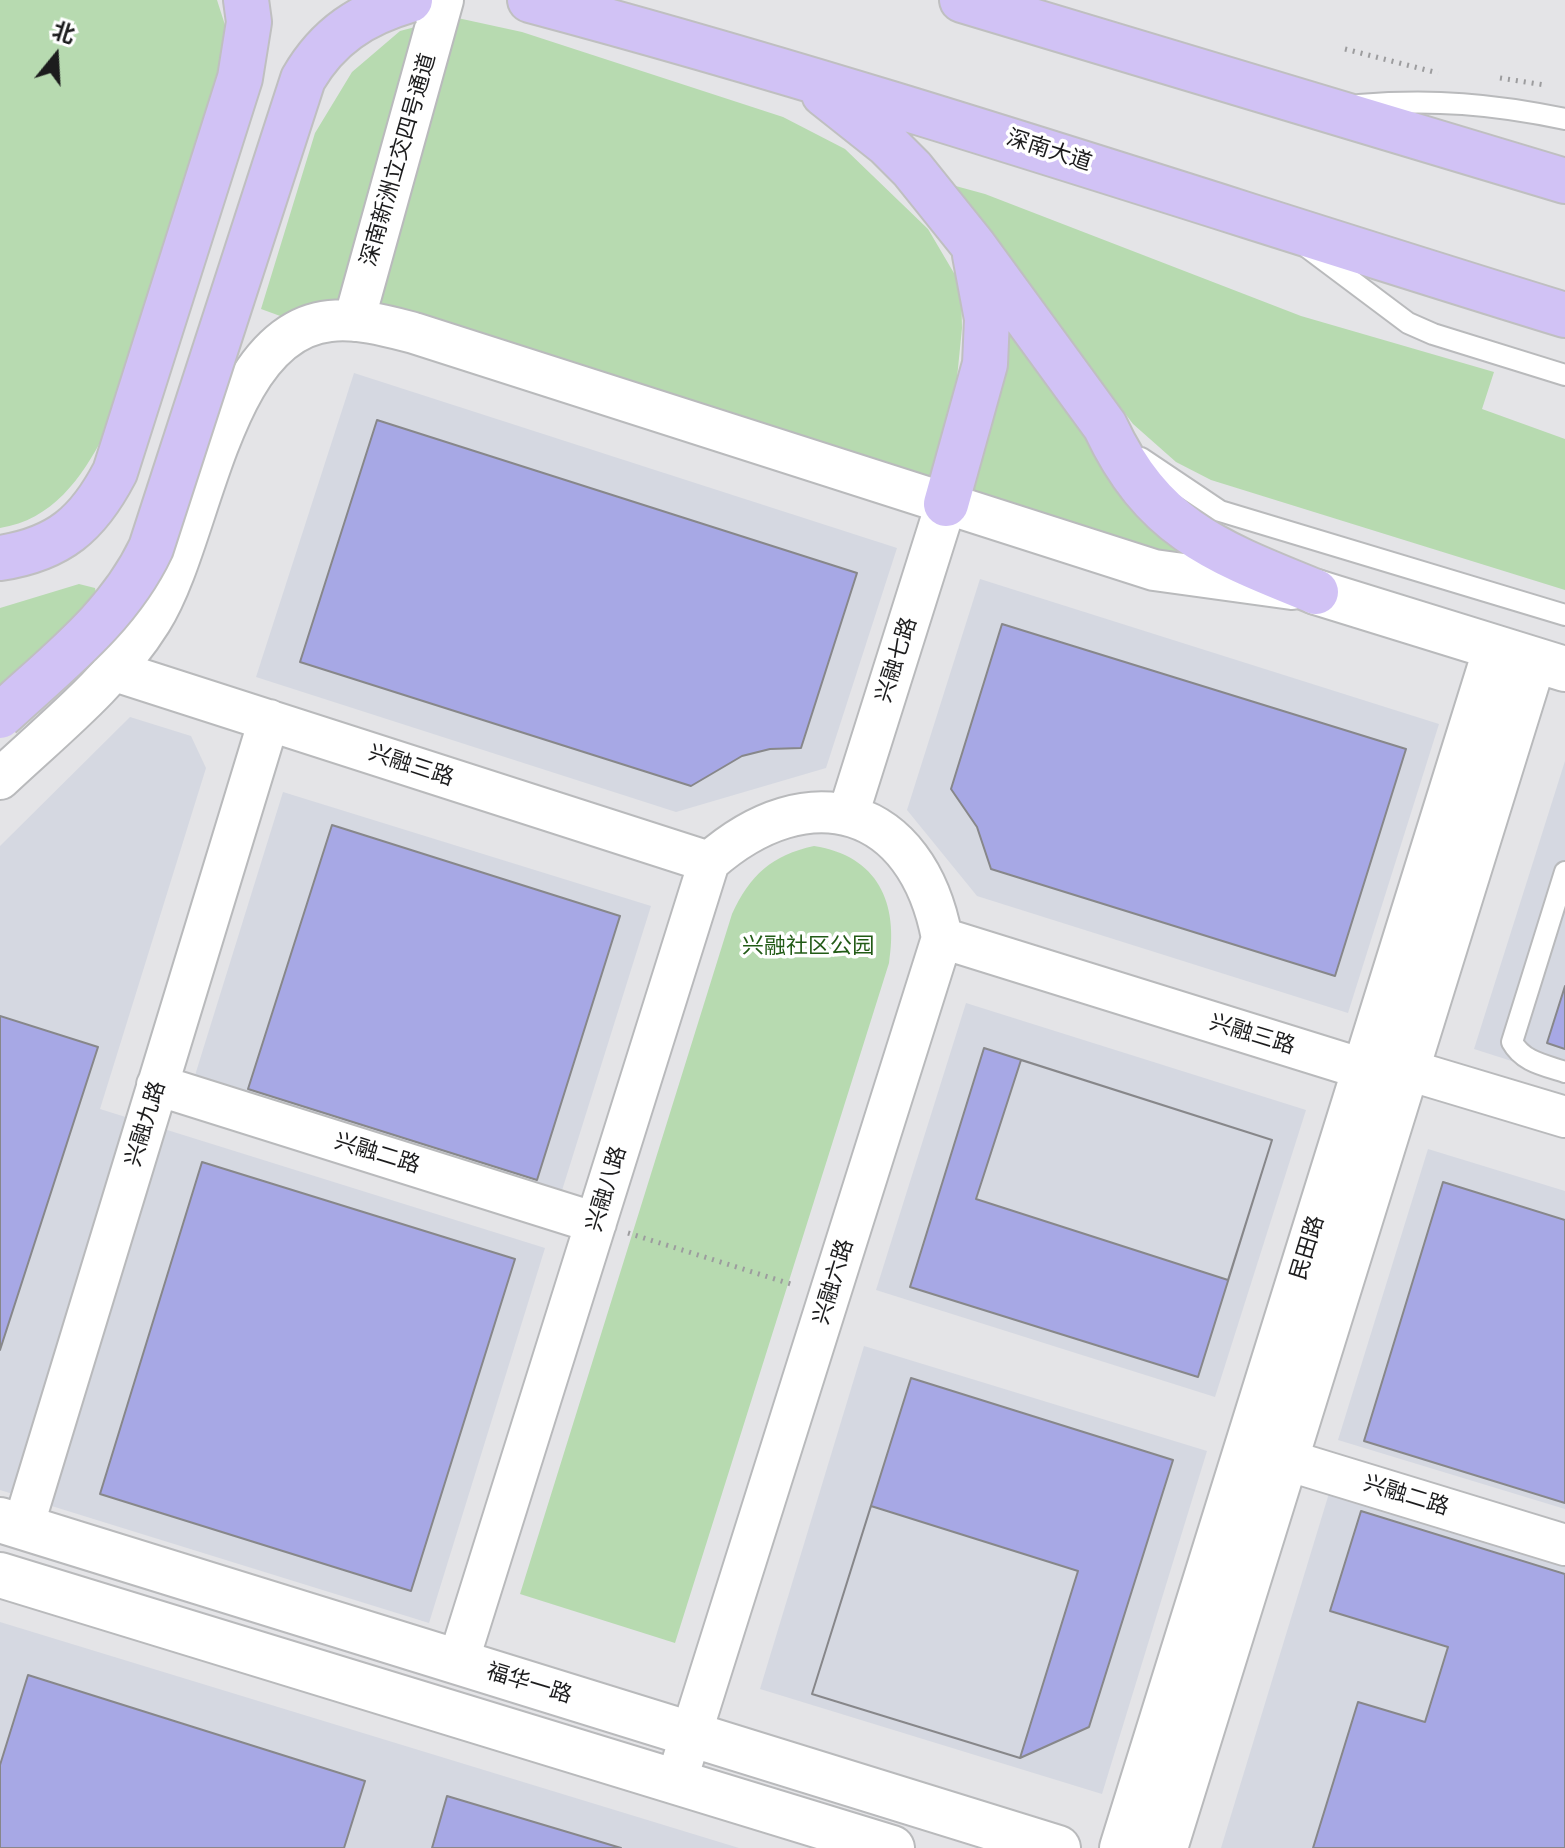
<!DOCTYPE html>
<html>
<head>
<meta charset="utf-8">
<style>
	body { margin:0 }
	#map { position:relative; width:1565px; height:1848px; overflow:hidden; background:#e4e4e7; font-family:Arial,"Noto Sans SC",sans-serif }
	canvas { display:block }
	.north { position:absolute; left:16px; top:16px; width:80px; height:80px; -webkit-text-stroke:6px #fff; paint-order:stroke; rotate:18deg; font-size:22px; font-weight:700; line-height:32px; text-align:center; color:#1c1c1d }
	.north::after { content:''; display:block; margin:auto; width:28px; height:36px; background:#1c1c1d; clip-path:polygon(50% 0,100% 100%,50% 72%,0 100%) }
</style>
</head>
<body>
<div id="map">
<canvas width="1565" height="1848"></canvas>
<div class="north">北</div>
</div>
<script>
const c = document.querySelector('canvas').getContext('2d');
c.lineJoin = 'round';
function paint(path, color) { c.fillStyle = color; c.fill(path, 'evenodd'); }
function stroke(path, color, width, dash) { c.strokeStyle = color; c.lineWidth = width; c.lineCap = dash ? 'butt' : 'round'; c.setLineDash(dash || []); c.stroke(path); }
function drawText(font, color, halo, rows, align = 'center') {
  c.font = font + ' Arial,"Noto Sans SC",sans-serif'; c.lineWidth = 7; c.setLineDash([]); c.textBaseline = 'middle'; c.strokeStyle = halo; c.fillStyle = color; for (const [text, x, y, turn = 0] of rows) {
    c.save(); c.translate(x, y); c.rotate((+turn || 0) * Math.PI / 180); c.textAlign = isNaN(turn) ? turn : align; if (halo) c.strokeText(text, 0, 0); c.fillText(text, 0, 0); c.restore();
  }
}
paint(new Path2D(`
	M354,373l543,175 -71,220 -150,44 -420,-135z
	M980,579l459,145 -91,289 -371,-117 -70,-86z
	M130,717l61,19 15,32 -106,341 445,139 -116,375 -429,-133v-644z
	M1565,761v317l-91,-29z
	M283,792l368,114 -92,294 -367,-115z
	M966,1003l340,107 -91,287 -339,-107z
	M1428,1149l137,42v318l-227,-69z
	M864,1346l343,105 -105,343 -342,-105z
	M1330,1490l235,72v286h-344z
	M0,1622l739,226h-739z`), '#d5d8e1');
paint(new Path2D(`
	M0,0h217l8,25v28l-121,382c-22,43 -52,85 -104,93z
	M453,17l69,15 261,85 62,32 83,80 33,56 1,43 -6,60 -26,95 -636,-162 -33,-12 54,-176 37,-61 48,-41z
	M952,185l33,9 316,122 193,56 -12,37 83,30v151l-354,-110 -35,-18 -43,-38z
	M1003,311l185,227 -3,19 -74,-19 -143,-46z
	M79,584l16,4 2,9 -97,111v-100z
	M814,846c64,10 85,57 75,117l-214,680 -155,-49 212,-680c18,-39 40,-59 82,-68z`), '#b7dab0');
const building = new Path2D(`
	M377,420l480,153 -56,175 -31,1 -28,7 -51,30 -391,-124z
	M1002,624l404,125 -71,227 -344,-107 -14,-42 -26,-38z
	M332,825l288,91 -83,264 -289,-91z
	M1565,986v63l-18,-6z
	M0,1016l98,31 -98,303z
	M984,1048l288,92 -74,237 -288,-90z
	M1021,1060l251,80 -44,140 -252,-81z
	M202,1162l313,97 -104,332 -311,-97z
	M1443,1182l122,38v283l-201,-62z
	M911,1378l262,82 -84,267 -69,31 -208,-64z
	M871,1506l207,65 -58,187 -208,-64z
	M1361,1511l204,63v274h-252l45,-146 67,20 23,-75 -118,-36z
	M28,1675l337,106 -21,67h-344v-83z
	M447,1796l174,52h-189z`);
paint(building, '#a7a8e5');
stroke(building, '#87878a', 2);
const service = new Path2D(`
	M1359,105c74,-6 134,-1 206,14
	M1308,248l100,75 25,11 132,41
	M1141,458l79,53 345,104
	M1565,872l-53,170c11,20 32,23 53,30`);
const minor = new Path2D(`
	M354,321l89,-321
	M112,670l597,192
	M0,779c52,-49 113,-97 151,-158 52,-81 68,-289 179,-300 29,-3 57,5 84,12l740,237 138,19
	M848,815l98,-311
	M942,938l421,131h42l160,48
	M157,1085l439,138
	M1254,1450l311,95
	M23,1527l246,-807
	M458,1662l251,-800c100,-88 208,-57 233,76l-266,844`);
const tertiary = new Path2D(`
	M1316,592l249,77
	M0,1520l1058,328
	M0,1575l892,273
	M1122,1848l374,-1200
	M1165,1848l369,-1188`);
const primary = new Path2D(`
	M530,0c348,93 690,209 1035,315
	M962,0l603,181
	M824,94l63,50 25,25 61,76 132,181c48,103 112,126 211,166
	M946,504l39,-140 2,-45 -12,-64
	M0,558c59,-9 88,-34 115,-86l125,-394 9,-56 -3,-22`);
stroke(service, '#b9babc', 24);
stroke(minor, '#b9babc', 44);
stroke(tertiary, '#b9babc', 48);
stroke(primary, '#bfbfc0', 48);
stroke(new Path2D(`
	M1345,49l93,24
	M1500,78l45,7
	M628,1233l166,52`), '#9c9c9e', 5, [2, 6]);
stroke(service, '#fff', 20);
stroke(minor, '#fff', 40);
stroke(tertiary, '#fff', 44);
stroke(primary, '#d1c2f5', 44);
const primaryBridge = new Path2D(`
	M0,716c56,-52 118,-98 151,-168l152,-469c25,-43 59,-65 107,-79`);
stroke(primaryBridge, '#bfbfc0', 48, []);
stroke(primaryBridge, '#d1c2f5', 44);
drawText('22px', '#1c1c1d', '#fff', [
	["深南大道",1049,151,18],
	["深南新洲立交四号通道",399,160,-74],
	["兴融七路",897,660,-72],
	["兴融三路",411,766,18],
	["兴融三路",1252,1035,17],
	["兴融九路",146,1124,-73],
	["兴融二路",377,1154,17],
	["兴融八路",607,1189,-73],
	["民田路",1308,1248,-73],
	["兴融六路",834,1282,-73],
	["兴融二路",1406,1496,17],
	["福华一路",529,1684,17]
]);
drawText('22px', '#225b16', '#fff', [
	["兴融社区公园",808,947]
]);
</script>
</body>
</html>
